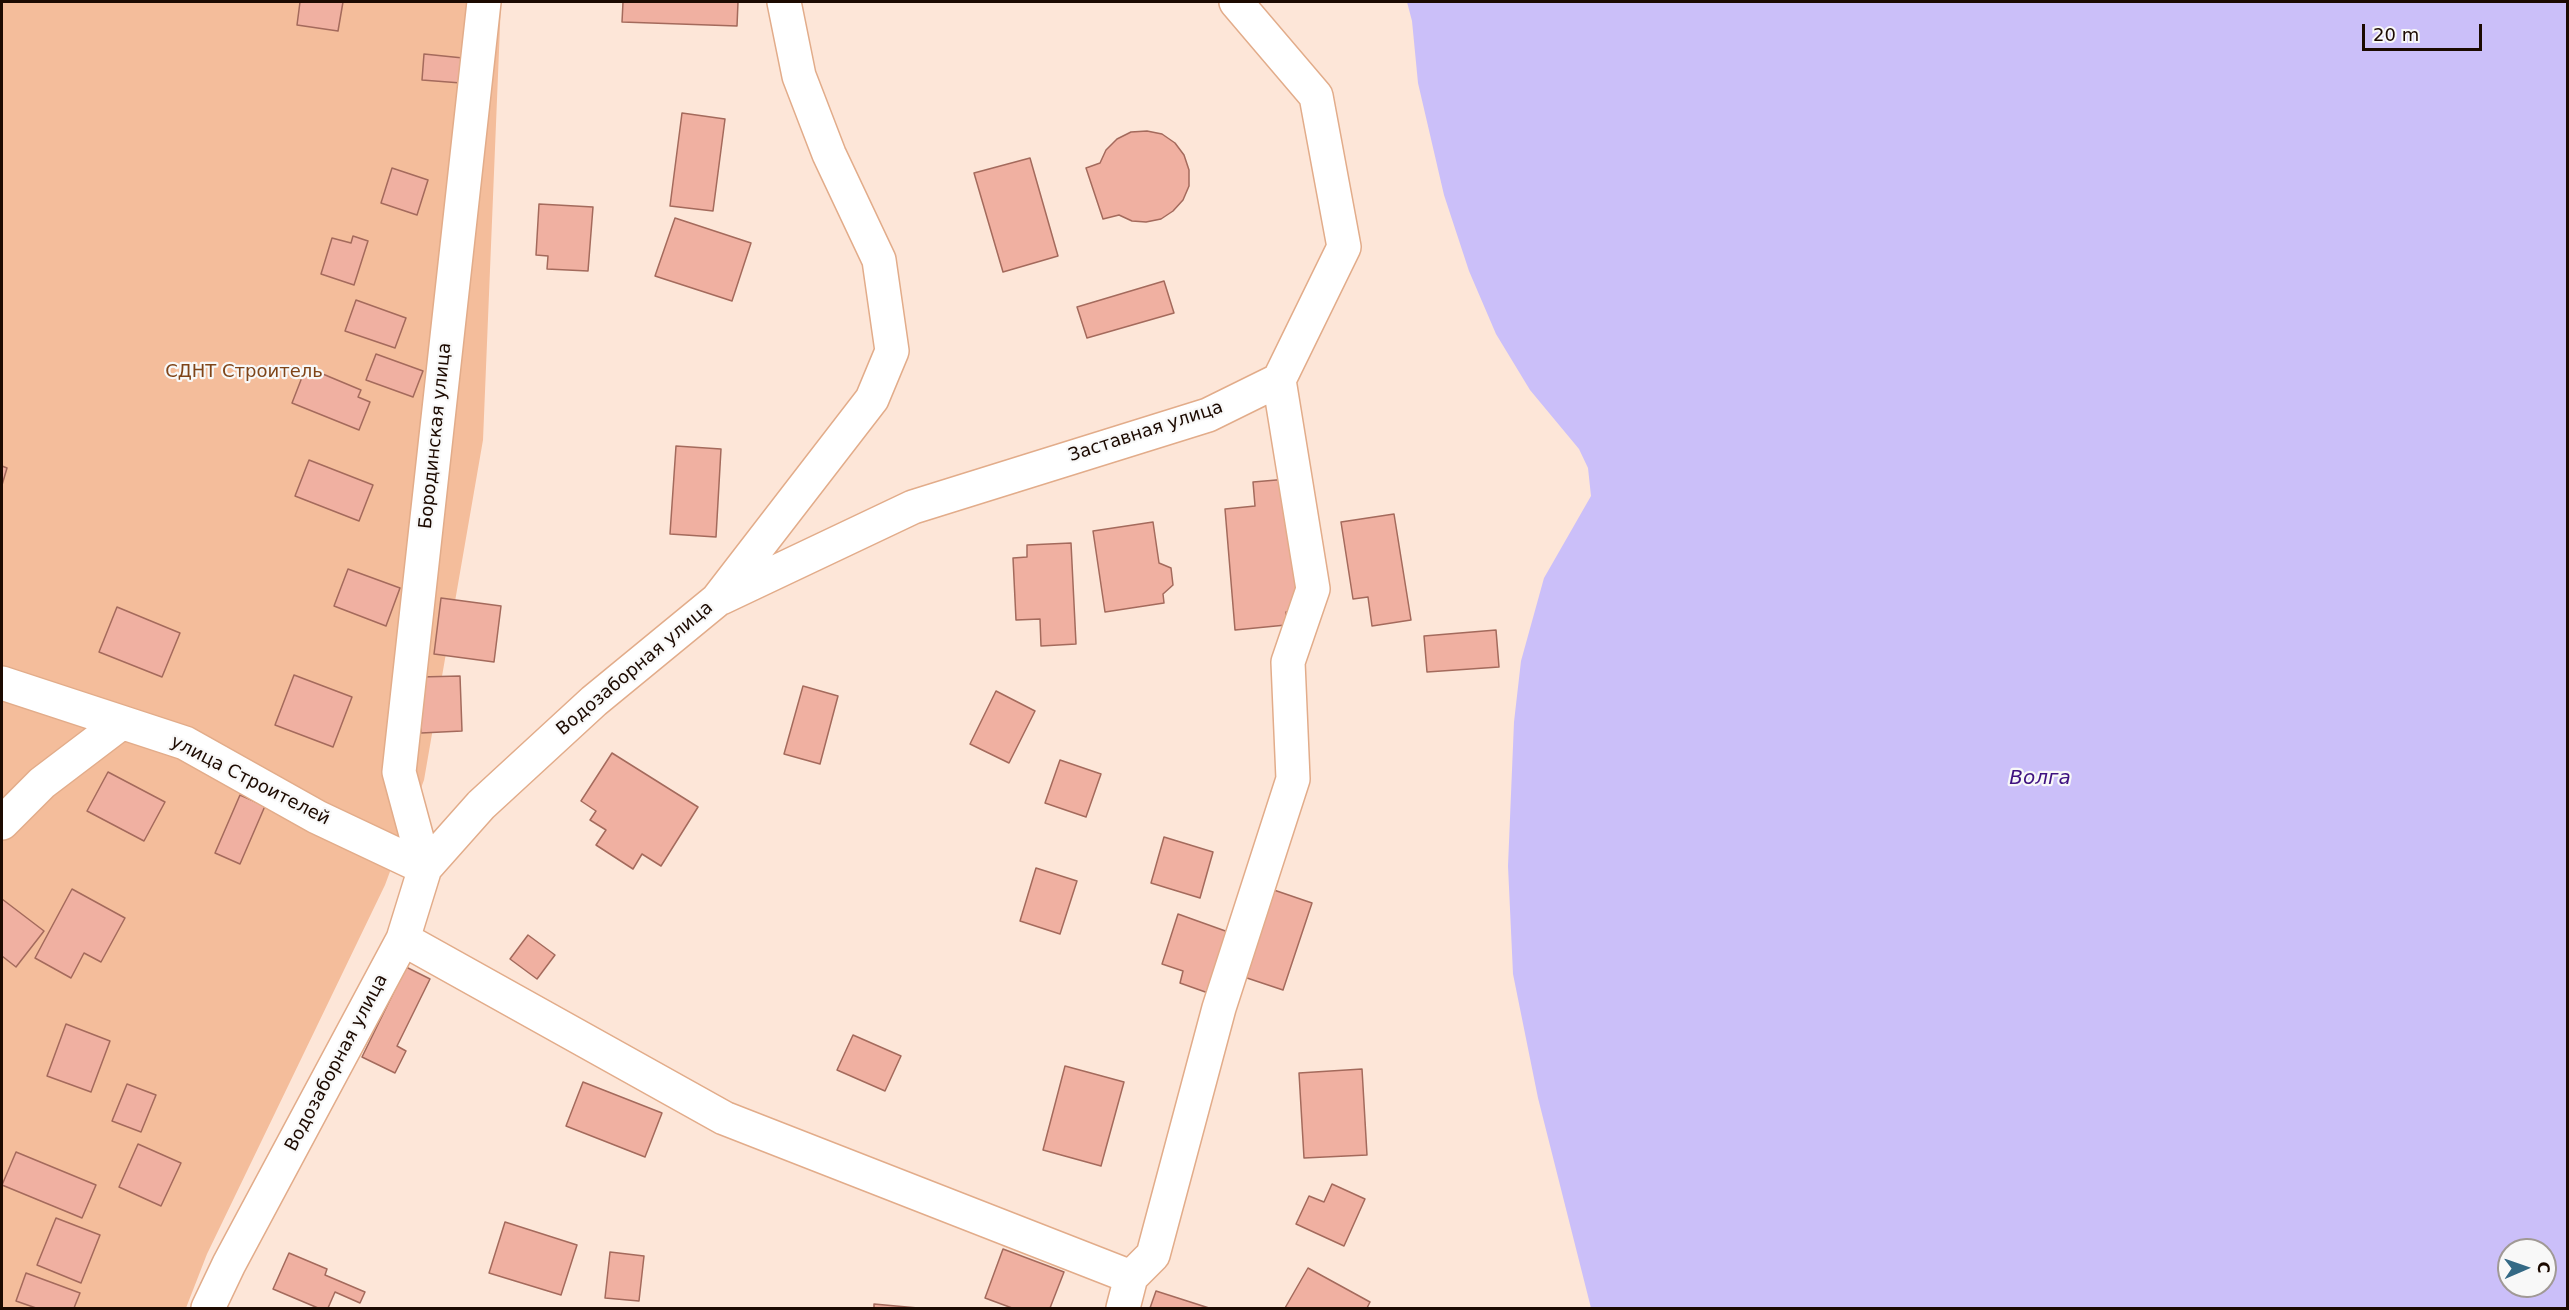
<!DOCTYPE html>
<html>
<head>
<meta charset="utf-8">
<style>
	body { margin:0 }
	#map { position:relative; width:2569px; height:1310px; overflow:hidden; background:#fde6d8; font-family:"DejaVu Sans",sans-serif }
	canvas { display:block }
	.frame { position:absolute; inset:0; border:3px solid #1c0a01; pointer-events:none }
	.north { position:absolute; left:2497px; top:1238px; width:60px; height:60px; box-sizing:border-box; background:#f8f8f8; border:2px solid #a09995; border-radius:50%; rotate:88deg; font-size:16px; font-weight:700; line-height:24px; text-align:center; color:#1c0a01 }
	.north::after { content:''; display:block; margin:auto; width:21px; height:27px; background:#346985; clip-path:polygon(50% 0,100% 100%,50% 72%,0 100%) }
	.scale { position:absolute; left:2362px; top:24px; width:120px; height:27px; box-sizing:border-box; border:3px solid #1c0a01; border-top:0; padding-left:8px; font-size:18px; line-height:21px; white-space:nowrap; color:#1c0a01; -webkit-text-stroke:4px #f8f8f8; paint-order:stroke }
</style>
</head>
<body>
<div id="map">
<canvas width="2569" height="1310"></canvas>
<div class="frame"></div>
<div class="north">С</div>
<div class="scale">20 m</div>
</div>
<script>
const c = document.querySelector('canvas').getContext('2d');
c.lineJoin = 'round';
function paint(path, color) { c.fillStyle = color; c.fill(path, 'evenodd'); }
function stroke(path, color, width, dash) { c.strokeStyle = color; c.lineWidth = width; c.lineCap = dash ? 'butt' : 'round'; c.setLineDash(dash || []); c.stroke(path); }
function drawText(font, color, halo, rows, align = 'center') {
  c.font = font + ' "DejaVu Sans",sans-serif'; c.lineWidth = 4.5; c.setLineDash([]); c.textBaseline = 'middle'; c.strokeStyle = halo; c.fillStyle = color; for (const [text, x, y, turn = 0] of rows) {
    c.save(); c.translate(x, y); c.rotate((+turn || 0) * Math.PI / 180); c.textAlign = isNaN(turn) ? turn : align; if (halo) c.strokeText(text, 0, 0); c.fillText(text, 0, 0); c.restore();
  }
}
paint(new Path2D(`
	M2,2h499l-18,438 -59,340 -39,105 -178,369 -21,54h-184z`), '#f4bd9b');
paint(new Path2D(`
	M1407,2h1160v1306h-976l-53,-210 -25,-124 -5,-108 6,-144 7,-61 23,-83 47,-82 -3,-28 -9,-19 -49,-59 -34,-56 -27,-63 -25,-76 -26,-112 -6,-62zM2509,1250h36v36h-36z`), '#cbbff9');
const building = new Path2D(`
	M300,2h43l-5,29 -41,-6z
	M623,2h115l-1,24 -115,-4z
	M424,54l39,4 -2,25 -39,-3z
	M682,113l43,6 -12,92 -43,-5z
	M1147,131l15,3 13,9 9,12 5,15v16l-6,14 -10,11 -12,8 -15,3 -14,-1 -13,-6 -16,4 -17,-51 14,-5 6,-13 11,-11 14,-7z
	M1030,158l28,98 -55,16 -29,-99z
	M392,168l36,12 -11,35 -36,-12z
	M539,204l54,3 -5,64 -41,-2 1,-13 -12,-1z
	M675,218l76,25 -19,58 -77,-25z
	M353,236l15,5 -14,44 -33,-11 11,-36 19,5z
	M1164,281l10,32 -87,25 -10,-31z
	M356,300l50,18 -11,30 -50,-17z
	M376,354l47,17 -10,26 -47,-17z
	M306,367l55,23 -3,7 12,5 -11,28 -67,-27z
	M676,446l45,3 -5,88 -46,-3z
	M309,460l64,25 -14,36 -64,-25z
	M2,466l5,2 -5,17z
	M1288,479l12,132 -14,1v13l-51,5 -10,-121 30,-3 -2,-24z
	M1394,514l17,106 -39,6 -4,-29 -15,2 -12,-77z
	M1153,522l6,41 12,5 2,17 -10,9 1,9 -59,9 -12,-81z
	M1071,543l5,101 -35,2 -1,-27 -24,1 -3,-62 14,-1v-12z
	M348,569l52,19 -14,38 -52,-20z
	M441,598l60,8 -7,56 -60,-8z
	M117,607l63,26 -18,44 -63,-25z
	M1496,630l3,37 -72,5 -3,-36z
	M294,675l58,22 -19,50 -58,-22z
	M460,676l2,55 -41,2 -1,-56z
	M803,686l35,10 -18,68 -36,-10z
	M996,691l39,20 -26,52 -39,-19z
	M612,753l86,54 -37,59 -19,-12 -9,15 -37,-24 10,-15 -16,-10 6,-9 -15,-10z
	M1060,760l41,14 -15,43 -41,-14z
	M108,772l57,30 -21,39 -57,-30z
	M240,795l25,11 -25,58 -25,-11z
	M1164,837l49,15 -13,46 -49,-15z
	M1036,868l41,13 -17,53 -40,-13z
	M1268,888l44,15 -29,87 -45,-15z
	M72,889l53,29 -24,44 -17,-9 -13,25 -36,-20z
	M2,899l42,32 -28,36 -14,-11z
	M1178,914l53,19 -20,61 -31,-11 3,-12 -21,-7z
	M528,935l27,20 -18,24 -27,-20z
	M406,967l24,12 -33,67 9,5 -11,22 -33,-16z
	M66,1024l44,17 -19,51 -44,-16z
	M853,1035l48,21 -16,35 -48,-21z
	M1065,1066l59,16 -23,84 -58,-16z
	M1362,1069l5,86 -63,3 -5,-85z
	M583,1082l79,31 -17,44 -79,-31z
	M127,1084l29,11 -15,37 -29,-11z
	M138,1144l43,19 -20,43 -42,-19z
	M16,1152l80,33 -14,33 -80,-33z
	M1332,1184l33,15 -21,47 -48,-22 13,-28 15,6z
	M56,1218l44,17 -19,48 -44,-18z
	M505,1222l72,23 -16,50 -72,-22z
	M1003,1249l61,23 -14,36h-38l-27,-10z
	M610,1252l34,4 -5,45 -34,-3z
	M289,1253l38,16 -2,6 40,17 -5,11 -25,-11 -7,16h-10l-45,-19z
	M1308,1268l62,34 -3,6h-82z
	M26,1273l54,20 -6,15h-38l-20,-7z
	M1156,1291l53,17h-59z
	M874,1304l44,4h-44z`);
paint(building, '#f0b0a1');
stroke(building, '#a46a5c', 1.5);
const minor = new Path2D(`
	M721,598l192,-91 295,-92 71,-35 65,-133 -28,-151 -80,-94
	M2,683l183,60 132,74 108,51
	M2,823l40,-40 79,-60
	M425,868l-26,-96 85,-770
	M403,939l321,179 407,159
	M208,1308l21,-44 174,-325 22,-71 56,-63 113,-104 123,-101 155,-201 20,-48 -13,-91 -50,-106 -30,-78 -15,-74
	M1123,1308l8,-31 22,-22 66,-247 74,-229 -5,-117 25,-73 -34,-209`);
stroke(minor, '#e2ac8a', 36);
stroke(minor, '#fff', 33);
drawText('18px', '#7f4418', '#f8f8f8', [
	["СДНТ Строитель",244,372]
]);
drawText('18px', '#1c0a01', '#f8f8f8', [
	["Заставная улица",1146,432,-18],
	["Бородинская улица",436,436,-84],
	["Водозаборная улица",635,669,-40],
	["улица Строителей",250,781,27],
	["Водозаборная улица",337,1063,-62]
]);
drawText('italic 20px', '#3f1280', '#f8f8f8', [
	["Волга",2040,779]
]);
</script>
</body>
</html>
